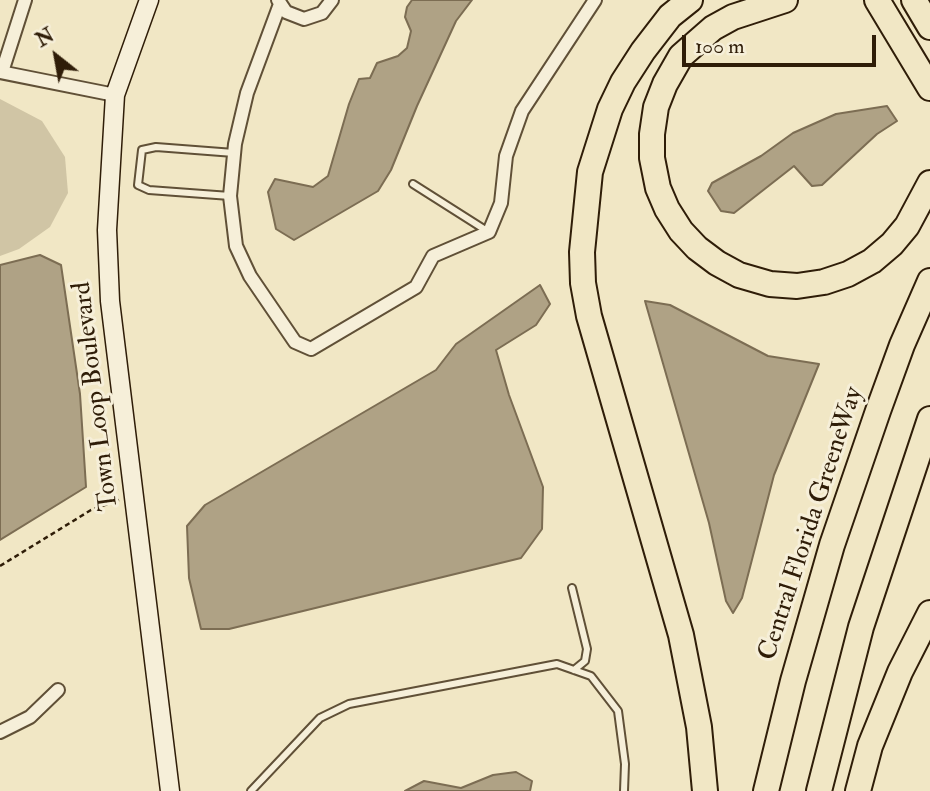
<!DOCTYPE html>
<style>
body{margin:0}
#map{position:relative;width:930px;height:791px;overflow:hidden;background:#f1e7c5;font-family:"IM FELL Double Pica",serif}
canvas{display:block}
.north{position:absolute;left:21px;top:21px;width:70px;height:70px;-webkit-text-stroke:5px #f6efd9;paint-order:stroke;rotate:329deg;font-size:19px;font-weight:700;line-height:28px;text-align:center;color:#2f1d08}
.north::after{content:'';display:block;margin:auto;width:24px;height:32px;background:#2f1d08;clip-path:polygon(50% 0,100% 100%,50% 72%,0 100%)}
.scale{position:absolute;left:682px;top:35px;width:194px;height:32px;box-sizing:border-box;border:4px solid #2f1d08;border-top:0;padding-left:9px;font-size:21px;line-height:24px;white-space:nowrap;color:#2f1d08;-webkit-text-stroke:5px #f6efd9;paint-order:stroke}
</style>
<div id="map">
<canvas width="930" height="791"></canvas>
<div class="north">N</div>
<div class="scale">100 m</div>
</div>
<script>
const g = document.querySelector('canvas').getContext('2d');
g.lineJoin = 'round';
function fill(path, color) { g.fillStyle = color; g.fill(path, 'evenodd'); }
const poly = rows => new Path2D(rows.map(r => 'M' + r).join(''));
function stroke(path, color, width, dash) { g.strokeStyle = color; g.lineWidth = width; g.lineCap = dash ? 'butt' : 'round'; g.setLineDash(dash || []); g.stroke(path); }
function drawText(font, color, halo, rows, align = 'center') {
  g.font = font + ' "IM FELL Double Pica",serif'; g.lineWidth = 6; g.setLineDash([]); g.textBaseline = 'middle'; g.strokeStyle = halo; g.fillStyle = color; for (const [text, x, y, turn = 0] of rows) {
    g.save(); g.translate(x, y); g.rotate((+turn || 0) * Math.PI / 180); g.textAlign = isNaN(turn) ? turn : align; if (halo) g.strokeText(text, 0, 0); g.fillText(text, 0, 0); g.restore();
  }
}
fill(poly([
 [0,99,42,121,65,157,68,193,50,227,19,249,0,256]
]), '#d0c5a5');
const water = poly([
 [412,0,472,0,456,21,417,106,391,170,378,191,294,240,276,229,268,192,275,179,313,187,328,176,349,104,359,79,370,78,377,63,398,56,407,48,411,31,405,17,407,7,412,0],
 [887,106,897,121,877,134,822,185,812,186,794,166,734,213,721,211,708,191,712,183,761,156,793,133,836,114,887,106],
 [40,255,61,265,80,394,86,487,0,540,0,265,40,255],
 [540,285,550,304,536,325,496,350,509,395,543,487,542,529,521,558,229,629,201,629,189,578,187,526,205,505,436,370,456,344,540,285],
 [645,301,670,305,768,356,819,364,774,475,742,598,733,613,726,601,709,523,645,301],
 [516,772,532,781,530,791,405,791,424,781,461,788,493,775,516,772]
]);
fill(water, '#afa285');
stroke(water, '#7c6d53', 2);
const lane = poly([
 [413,184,487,231],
 [230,196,149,190,138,185,142,150,156,147,234,153],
 [572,588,587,649,585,661,574,670],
 [251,791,320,718,349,704,557,664,591,676,618,711,625,764,624,791]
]);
const street = poly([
 [278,0,286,12,304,19,322,13,332,0],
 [280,4,247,93,235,144,230,196,236,246,250,276,295,342,311,349,416,287,433,256,489,232,501,203,506,156,522,111,595,0],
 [0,72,115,95],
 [2,72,25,0],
 [0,732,30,717,58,690]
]);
const secondary = poly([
 [149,0,115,95,107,230,110,301,170,791]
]);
const highway = poly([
 [690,0,670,16,643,51,623,82,610,109,590,172,582,252,583,283,589,316,681,635,699,727,705,791],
 [785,0,733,17,713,28,681,56,665,84,656,107,652,134,652,158,658,188,667,209,681,231,697,248,717,263,739,275,770,284,797,286,824,282,848,274,872,261,892,244,907,226,930,183],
 [877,0,930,88],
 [914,0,930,27],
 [766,791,793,681,832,545,878,411,902,345,930,281],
 [819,791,861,627,930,419],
 [858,791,870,746,900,672,930,613]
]);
stroke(lane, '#605037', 10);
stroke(street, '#605037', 16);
stroke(secondary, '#2f1d08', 21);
stroke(highway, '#2f1d08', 28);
stroke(poly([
 [0,566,91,510,119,500]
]), '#2f1d08', 2.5, [5, 3.5]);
stroke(lane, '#f6efd9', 6);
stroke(street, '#f6efd9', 12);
stroke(secondary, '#f6efd9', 18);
stroke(highway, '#f1e7c5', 24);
drawText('26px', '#2f1d08', '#f6efd9', [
 ["Town Loop Boulevard",97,396,-97],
 ["Central Florida GreeneWay",812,524,-72]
]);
</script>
